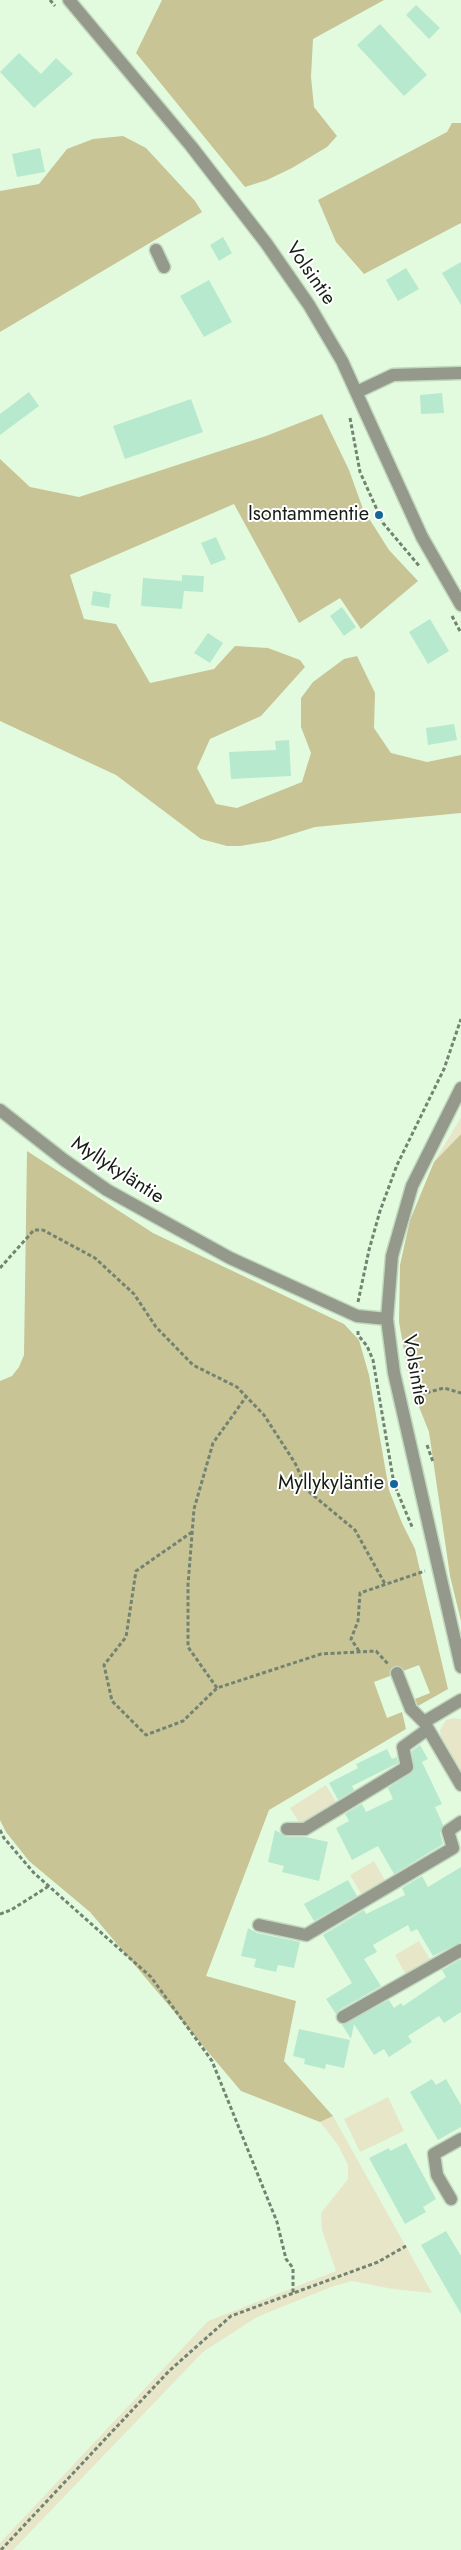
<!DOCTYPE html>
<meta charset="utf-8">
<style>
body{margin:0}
canvas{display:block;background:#e2fbdf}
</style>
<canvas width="461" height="2550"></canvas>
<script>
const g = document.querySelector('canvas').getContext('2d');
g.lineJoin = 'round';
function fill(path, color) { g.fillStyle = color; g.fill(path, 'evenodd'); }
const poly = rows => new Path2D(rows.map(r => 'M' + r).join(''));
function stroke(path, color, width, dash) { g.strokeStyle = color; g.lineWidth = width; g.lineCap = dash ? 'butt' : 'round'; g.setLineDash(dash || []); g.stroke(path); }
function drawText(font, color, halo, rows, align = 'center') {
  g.font = font + ' Jost,sans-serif'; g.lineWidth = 4; g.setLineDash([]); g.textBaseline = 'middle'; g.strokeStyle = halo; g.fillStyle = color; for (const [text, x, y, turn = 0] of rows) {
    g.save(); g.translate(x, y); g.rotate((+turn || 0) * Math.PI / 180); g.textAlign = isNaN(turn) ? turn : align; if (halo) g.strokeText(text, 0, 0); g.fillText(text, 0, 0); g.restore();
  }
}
fill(poly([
 [461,1117,461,1134,434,1162,451,1134],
 [453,1718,461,1719,461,1770,441,1737,440,1730,446,1720],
 [326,1785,336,1802,300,1824,290,1808],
 [374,1861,387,1884,363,1897,350,1875],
 [419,1941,432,1963,407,1977,395,1955],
 [388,2097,404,2131,360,2152,344,2119],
 [333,2116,432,2293,393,2289,352,2281,331,2287,257,2317,203,2352,13,2550,0,2550,0,2543,208,2321,336,2271,322,2230,321,2213,348,2179,348,2165,338,2145,320,2122]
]), '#e8e6c8');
fill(poly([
 [162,0,384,0,313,39,311,77,314,107,337,136,327,147,292,168,267,180,245,187,136,53],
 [452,123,461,123,461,223,364,274,336,242,318,200,447,132],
 [123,136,146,148,195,201,202,212,0,332,0,191,39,184,67,149,93,139],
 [322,414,349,470,363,509,389,550,418,581,361,629,340,598,299,623,234,504,70,575,84,619,116,624,150,683,214,669,235,646,268,648,300,660,305,667,261,716,210,739,197,768,216,804,237,808,302,782,311,753,301,727,301,698,313,682,344,659,357,656,375,693,374,728,391,753,427,762,461,755,461,813,315,827,270,841,240,846,227,846,201,839,116,775,0,721,0,459,30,487,79,497,266,436],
 [461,1134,461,1621,450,1576,429,1432,410,1384,399,1322,400,1265,410,1220,434,1162],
 [27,1151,153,1233,344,1324,359,1340,369,1375,389,1490,402,1523,415,1549,448,1689,418,1706,415,1699,430,1693,419,1665,374,1682,387,1718,402,1712,406,1729,269,1810,206,1976,296,2001,284,2061,333,2116,320,2122,241,2091,90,1912,29,1861,6,1832,0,1820,0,1381,12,1376,19,1367,24,1355]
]), '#c8c495');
fill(poly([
 [416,5,440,28,429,39,406,15],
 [380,24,427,75,404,96,357,45],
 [19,53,41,74,56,58,73,74,34,108,0,72],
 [40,148,45,172,17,177,12,154],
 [223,237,232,253,219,261,210,245],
 [461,262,461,305,442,273],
 [406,268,419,289,398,301,386,280],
 [209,280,232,322,204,337,180,296],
 [29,392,39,406,0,435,0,414],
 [442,393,444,413,421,414,420,395],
 [191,399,203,432,125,459,113,426],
 [216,537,226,559,211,565,201,543],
 [182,575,204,576,203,592,184,591,182,609,141,606,143,578,182,581],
 [93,591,111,594,109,608,91,605],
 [342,607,356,627,344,636,330,616],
 [430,619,449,651,428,664,409,632],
 [208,633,223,643,210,663,194,653],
 [454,724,457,740,428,745,426,728],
 [289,740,291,776,231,779,229,752,276,750,275,741],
 [420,1745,428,1759,422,1762,442,1804,435,1807,443,1825,440,1833,443,1844,394,1874,378,1846,352,1860,336,1828,349,1821,345,1814,362,1804,366,1812,393,1799,388,1788,414,1771,412,1751],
 [387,1749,392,1759,397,1757,398,1763,352,1786,354,1790,338,1800,329,1783,358,1768,356,1764],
 [275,1830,287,1837,306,1837,328,1842,319,1881,282,1872,284,1866,268,1862],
 [461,1867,461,1942,433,1956,417,1929,411,1932,408,1925,373,1945,377,1952,364,1959,381,1986,339,2010,336,2014,326,1999,352,1983,323,1935,364,1910,366,1914,405,1895,402,1888,422,1876,428,1887],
 [348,1880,357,1896,314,1921,304,1904],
 [248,1928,257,1933,300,1942,294,1968,278,1965,276,1972,254,1967,256,1959,241,1956],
 [461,1959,461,2012,444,2023,439,2016,408,2036,412,2042,389,2057,384,2049,374,2055,354,2024,351,2039,342,2025,389,2000,394,2008,401,2003,403,2006,446,1977,442,1970],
 [299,2029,350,2040,344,2068,326,2064,325,2069,304,2064,305,2059,293,2056],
 [432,2079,436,2085,446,2079,461,2105,461,2127,438,2140,410,2092],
 [406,2143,436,2199,423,2207,426,2212,405,2224,369,2158,389,2148,390,2151],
 [446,2231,461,2256,461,2314,421,2245]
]), '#b7e9cf');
const minor = poly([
 [69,0,191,146,266,243,309,305,342,361,422,537,461,605],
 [156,250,164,267],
 [357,392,393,375,461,373],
 [461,1088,412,1186,392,1256,387,1319,394,1373,461,1667],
 [0,1110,64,1160,107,1190,230,1258,357,1316,387,1319],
 [397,1673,411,1709,424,1722],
 [461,1700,424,1722,461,1785],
 [287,1829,305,1829,407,1767,403,1747,428,1729],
 [259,1925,306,1935,453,1848,448,1831,461,1822],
 [343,2017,461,1950],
 [451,2199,437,2175,434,2154,461,2139]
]);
stroke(minor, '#c1d8bf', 15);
stroke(poly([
 [50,0,55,6],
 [350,418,360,472,383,523,420,567],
 [452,616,461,633],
 [0,1268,34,1230,43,1230,95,1258,134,1294,156,1327,193,1365,237,1387,264,1415,295,1463,308,1491,355,1530,385,1584],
 [358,1302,369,1250,380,1211,397,1165,444,1069,461,1019],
 [358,1331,358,1335,367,1346,373,1360,394,1484,413,1529],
 [414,1396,444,1388,461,1393],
 [427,1445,433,1462],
 [192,1532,136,1571,126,1637,104,1665,112,1701,146,1735,183,1721,217,1688,321,1654,376,1651,388,1664],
 [359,1651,351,1639,358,1621,360,1593,425,1571],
 [217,1688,188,1647,188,1585,194,1509,213,1443,246,1397],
 [0,1830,4,1838,34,1873,151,1977,212,2061,277,2222,286,2259,293,2268,293,2293],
 [0,1914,11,1910,49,1886],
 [1,2550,169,2371,231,2316,378,2262,406,2246]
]), '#738371', 3, [4, 2.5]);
stroke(minor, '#94998b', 12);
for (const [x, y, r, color] of [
 [379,515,5,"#136898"],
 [394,1484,5,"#136898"]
]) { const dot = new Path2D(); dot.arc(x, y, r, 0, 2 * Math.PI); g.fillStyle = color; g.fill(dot); stroke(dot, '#fff', 2); }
drawText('20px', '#151e14', '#fff', [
 ["Volsintie",310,274,55],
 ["Myllykyläntie",117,1171,33],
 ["Volsintie",414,1370,80]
]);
drawText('20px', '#151e14', '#fff', [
 ["Isontammentie",369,515],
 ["Myllykyläntie",384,1484]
], 'right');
</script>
